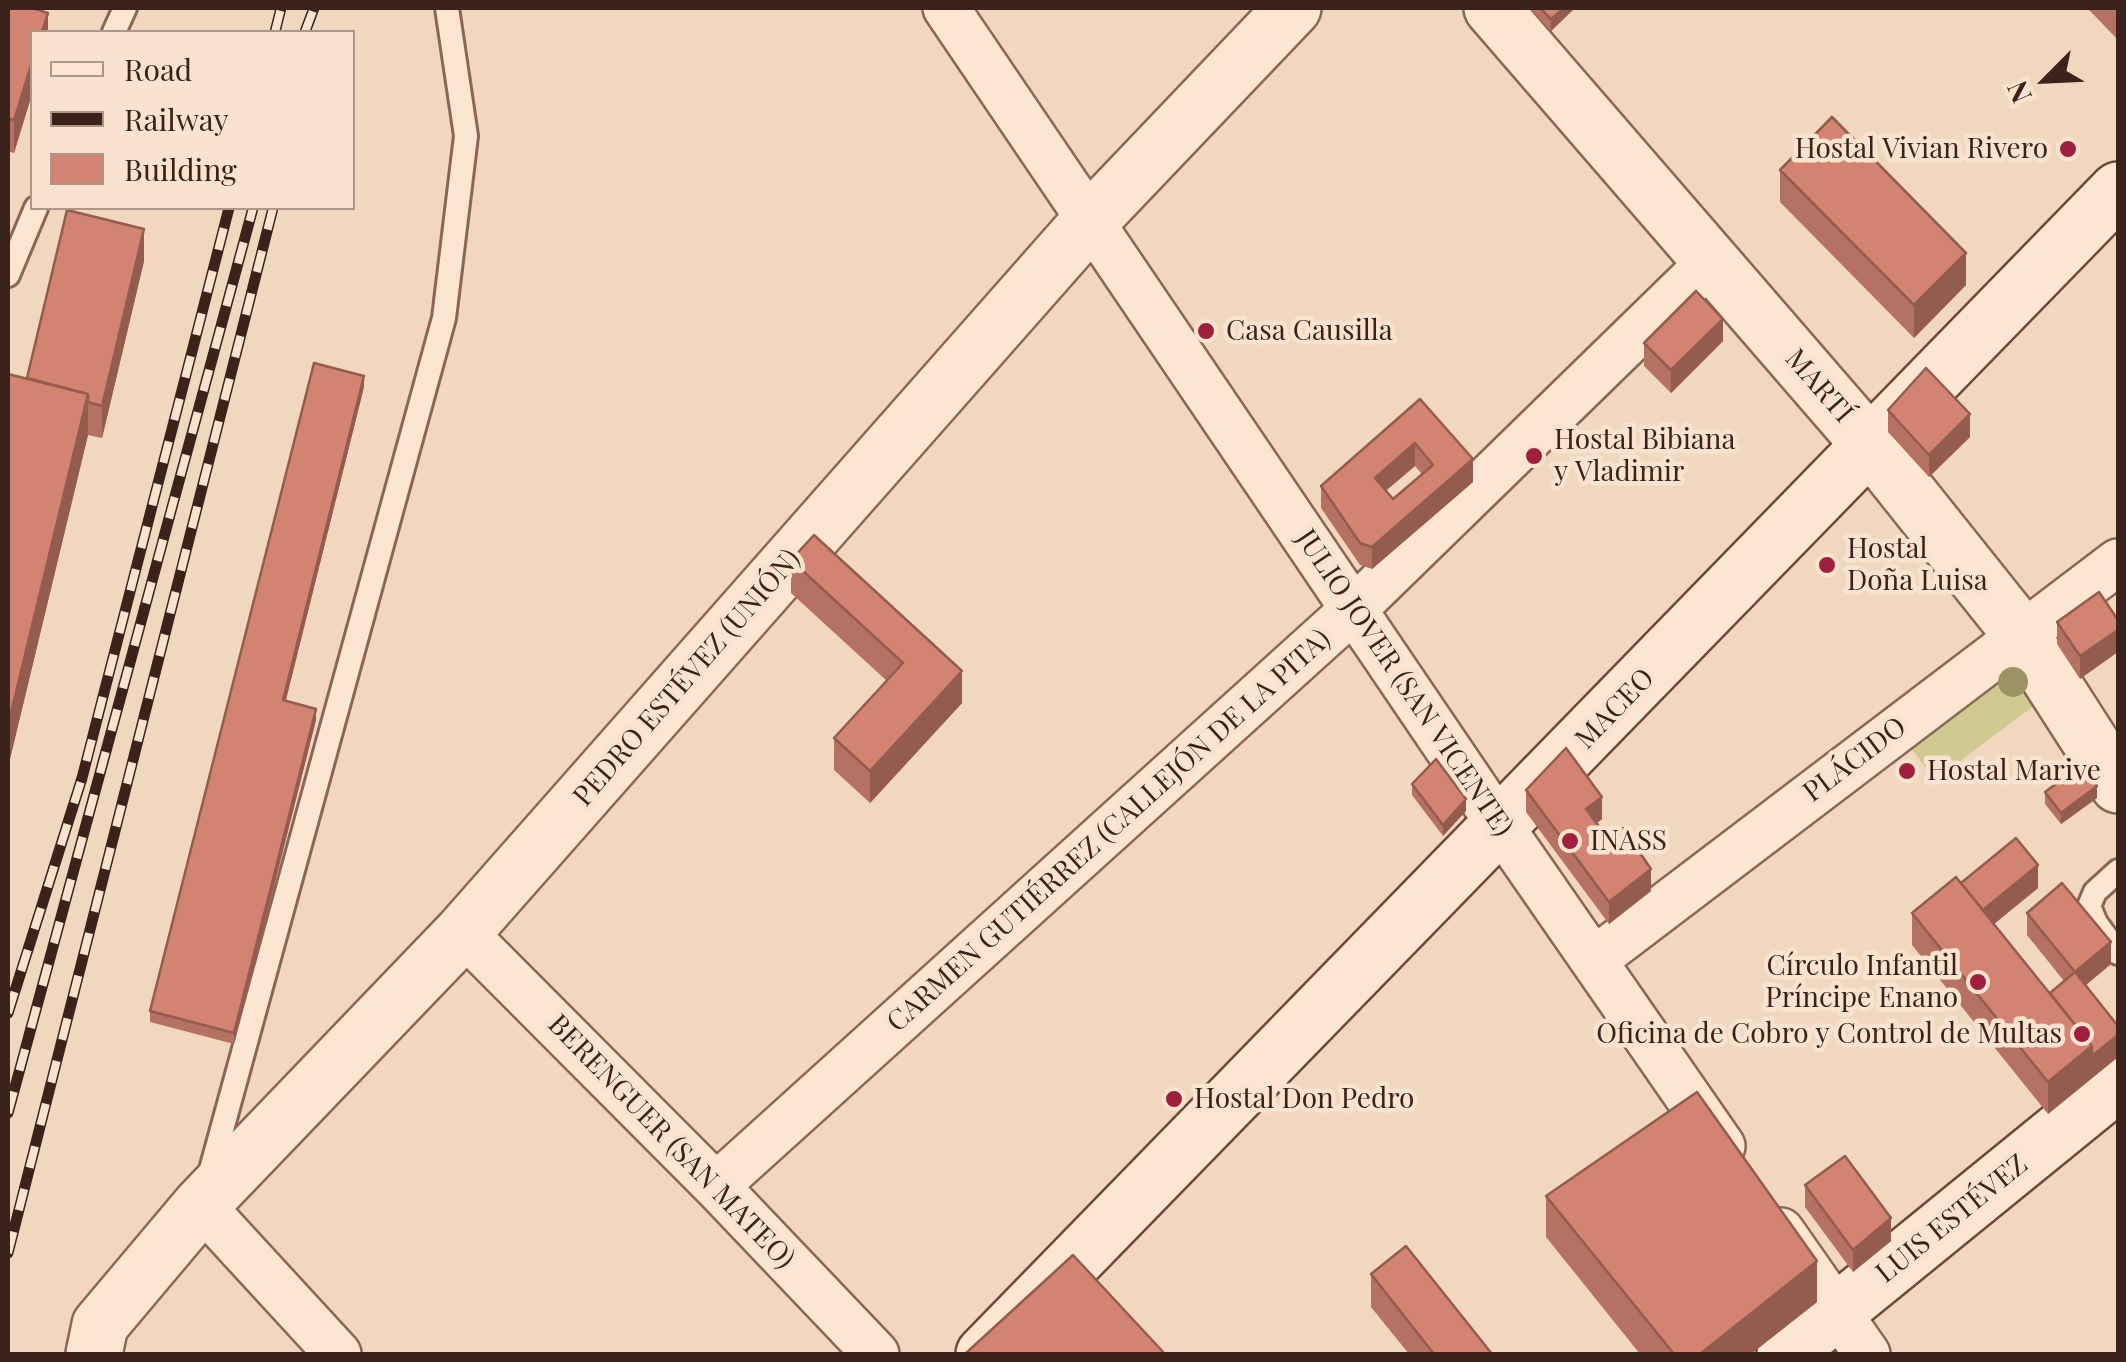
<!DOCTYPE html>
<meta charset="utf-8">
<style>
body{margin:0}
#map{position:relative;width:2126px;height:1362px;overflow:hidden;background:#f1d7be;font-family:"Playfair Display",serif}
canvas{display:block}
.frame{position:absolute;inset:0;border:10px solid #39231b;pointer-events:none}
.legend{position:absolute;left:30px;top:30px;width:325px;height:180px;box-sizing:border-box;background:#f8e3cf;border:2px solid #ac9687;margin:0;padding:12px 18px;list-style:none;font-size:30px;color:#39231b}
.legend li{display:flex;align-items:center;gap:20px;height:50px}
.legend b{width:50px;border:2px solid #ac9687}
.north{position:absolute;left:1996px;top:30px;width:100px;height:100px;-webkit-text-stroke:8px #f8e3cf;paint-order:stroke;rotate:246deg;font-size:28px;font-weight:700;line-height:40px;text-align:center;color:#39231b}
.north::after{content:'';display:block;margin:auto;width:35px;height:45px;background:#39231b;clip-path:polygon(50% 0,100% 100%,50% 72%,0 100%)}
</style>
<div id="map">
<canvas width="2126" height="1362"></canvas>
<div class="frame"></div>
<ul class="legend">
<li><b style="height:12px;background:#fce6d2"></b>Road</li>
<li><b style="height:12px;background:#39231b"></b>Railway</li>
<li><b style="height:28px;background:#d38371"></b>Building</li>
</ul>
<div class="north">N</div>
</div>
<script>
const g = document.querySelector('canvas').getContext('2d');
g.lineJoin = 'round';
function fill(path, color) { g.fillStyle = color; g.fill(path, 'evenodd'); }
const poly = rows => new Path2D(rows.map(r => 'M' + r).join(''));
function stroke(path, color, width, dash) { g.strokeStyle = color; g.lineWidth = width; g.lineCap = dash ? 'butt' : 'round'; g.setLineDash(dash || []); g.stroke(path); }
function drawText(font, color, halo, rows, align = 'center') {
  g.font = font + ' "Playfair Display",serif'; g.lineWidth = 9; g.setLineDash([]); g.textBaseline = 'middle'; g.strokeStyle = halo; g.fillStyle = color; for (const [text, x, y, turn = 0] of rows) {
    g.save(); g.translate(x, y); g.rotate((+turn || 0) * Math.PI / 180); g.textAlign = isNaN(turn) ? turn : align; if (halo) g.strokeText(text, 0, 0); g.fillText(text, 0, 0); g.restore();
  }
}
fill(poly([
 [2013,657,2044,698,1935,780,1904,739]
]), '#d0c992');
const service = poly([
 [114,32,125,8],
 [8,275,36,208],
 [2118,871,2095,892,2089,906,2096,923,2118,953],
 [209,1177,444,318,466,136,447,8]
]);
const minor = poly([
 [946,8,1501,827,1722,1146],
 [463,932,716,1186,876,1354],
 [1594,960,2118,562],
 [716,1186,1355,608,1712,260],
 [201,1205,338,1354],
 [1781,1231,1867,1354]
]);
const tertiary = poly([
 [1492,8,1870,445,2021,634,2118,785],
 [94,1354,100,1325,201,1205,463,932,1089,222,1293,8]
]);
const secondary = poly([
 [984,1354,2118,190],
 [1785,1354,2118,1083]
]);
stroke(service, '#8b6655', 28);
stroke(minor, '#8b6655', 50);
stroke(tertiary, '#8b6655', 60);
stroke(secondary, '#6d4739', 60);
stroke(service, '#fce6d2', 22);
stroke(minor, '#fce6d2', 45);
stroke(tertiary, '#fce6d2', 55);
stroke(secondary, '#fce6d2', 55);
const rail = poly([
 [275,32,281,8],
 [305,32,314,8],
 [8,1013,82,778,229,208],
 [8,1113,253,208],
 [8,1253,273,208]
]);
stroke(rail, '#39231b', 11);
stroke(rail, '#f8e3cf', 8, [22]);
g.fillStyle = '#9c9167';
for (const [x, y] of [
 [2013,682]
]) { g.beginPath(); g.arc(x, y, 15, 0, 2 * Math.PI); g.fill(); }
fill(poly([
 [8,8,48,32,32,32,32,94,14,153,8,151],
 [1529,8,1575,8,1551,31],
 [2087,8,2118,8,2118,40,2094,15],
 [1780,170,1966,285,1914,338,1780,202],
 [144,261,102,438,88,435,9,763,8,762,8,374,27,378],
 [1723,341,1671,393,1644,366,1644,343],
 [364,387,286,700,316,720,234,1044,150,1022,150,1011],
 [1420,399,1473,482,1372,569,1360,565,1321,508,1321,486],
 [1415,466,1422,474,1393,499,1386,490],
 [1888,410,1970,437,1929,477,1888,432],
 [791,560,962,703,870,803,834,770,834,738,887,681,791,593],
 [2099,592,2080,679,2057,644,2057,622],
 [1412,784,1466,811,1443,836,1412,795],
 [1526,790,1602,819,1597,823,1651,891,1609,924,1526,812],
 [2045,792,2097,798,2061,824,2045,804],
 [2038,888,1994,924,2050,993,2064,981,2027,935,2027,913,2111,964,2086,985,2118,1026,2118,1057,2048,1114,1912,945,1912,913],
 [1805,1185,1891,1241,1853,1272,1805,1207],
 [1546,1196,1817,1302,1751,1354,1640,1354,1546,1237],
 [1371,1274,1492,1354,1409,1354,1371,1307]
]), '#b57161');
fill(poly([
 [1564,8,1575,8,1551,31,1551,19],
 [48,13,48,32,42,32],
 [32,62,32,94,14,153,14,120],
 [144,229,144,261,102,438,102,406],
 [1966,253,1966,285,1914,338,1914,305],
 [1723,319,1723,341,1671,393,1671,370],
 [364,376,364,387,283,711,283,700],
 [88,394,88,435,9,763,9,721],
 [1970,414,1970,437,1929,477,1929,455],
 [1415,443,1415,466,1375,500,1375,478],
 [1473,459,1473,482,1372,569,1372,547],
 [2118,630,2118,652,2080,679,2080,656],
 [962,671,962,703,870,803,870,771],
 [316,709,316,720,234,1044,234,1033],
 [2097,786,2097,798,2061,824,2061,813],
 [1602,797,1602,819,1586,831,1586,809],
 [1466,799,1466,811,1443,836,1443,825],
 [2038,865,2038,888,1978,937,1978,914],
 [1651,869,1651,891,1609,924,1609,902],
 [2111,942,2111,964,2075,994,2075,972],
 [2118,1035,2118,1057,2048,1114,2048,1082,2092,1046],
 [1891,1218,1891,1241,1853,1272,1853,1250],
 [1817,1261,1817,1302,1751,1354,1700,1354]
]), '#945c4f');
const building = poly([
 [8,8,32,8,48,13,42,32,32,32,32,62,14,120,8,118,8,8],
 [1540,8,1564,8,1551,19,1540,8],
 [1832,117,1966,253,1914,305,1780,170,1832,117],
 [67,210,144,229,102,406,88,402,88,394,27,378,67,210],
 [1696,291,1723,319,1671,370,1644,343,1696,291],
 [314,363,364,376,283,700,316,709,234,1033,150,1011,314,363],
 [1926,368,1970,414,1929,455,1888,410,1926,368],
 [8,374,88,394,9,721,8,721,8,374],
 [1420,399,1473,459,1372,547,1360,543,1321,486,1420,399],
 [1415,443,1433,465,1393,499,1375,478,1415,443],
 [814,535,962,671,870,771,834,738,903,663,791,560,814,535],
 [2099,592,2118,620,2118,630,2080,656,2057,622,2099,592],
 [1566,748,1602,797,1586,809,1609,840,1623,828,1651,869,1609,902,1526,790,1566,748],
 [1436,759,1466,799,1443,825,1412,784,1436,759],
 [2081,765,2097,786,2061,813,2045,792,2081,765],
 [2016,838,2038,865,1983,910,1961,883,2016,838],
 [1956,877,2092,1046,2048,1082,1912,913,1956,877],
 [2062,883,2111,942,2075,972,2027,913,2062,883],
 [2075,972,2118,1026,2118,1035,2092,1056,2092,1046,2050,993,2075,972],
 [1697,1092,1817,1261,1700,1354,1674,1354,1546,1196,1697,1092],
 [1845,1156,1891,1218,1853,1250,1805,1185,1845,1156],
 [1406,1246,1492,1354,1434,1354,1371,1274,1406,1246],
 [1073,1255,1165,1354,965,1354,1073,1255]
]);
fill(building, '#d38371');
stroke(building, '#945c4f', 2.5);
for (const [x, y, r, color] of [
 [2068,149,10,"#9f203e"],
 [1206,331,10,"#9f203e"],
 [1534,456,10,"#9f203e"],
 [1827,565,10,"#9f203e"],
 [1907,771,10,"#9f203e"],
 [1570,841,10,"#9f203e"],
 [1978,982,10,"#9f203e"],
 [2082,1034,10,"#9f203e"],
 [1174,1099,10,"#9f203e"]
]) { const dot = new Path2D(); dot.arc(x, y, r, 0, 2 * Math.PI); g.fillStyle = color; g.fill(dot); stroke(dot, '#f8e3cf', 4); }
drawText('28px', '#39231b', '#f8e3cf', [
 ["Hostal Vivian Rivero",2048,149,"right"],
 ["Casa Causilla",1226,331],
 ["Hostal Bibiana",1554,440],
 ["y Vladimir",1554,472],
 ["Hostal",1847,549],
 ["Doña Luisa",1847,581],
 ["Hostal Marive",1927,771],
 ["INASS",1590,841],
 ["Círculo Infantil",1958,966,"right"],
 ["Príncipe Enano",1958,998,"right"],
 ["Oficina de Cobro y Control de Multas",2062,1034,"right"],
 ["Hostal Don Pedro",1194,1099]
], 'left');
drawText('28px', '#39231b', '#f8e3cf', [
 ["MARTÍ",1819,386,49],
 ["PEDRO ESTÉVEZ (UNIÓN)",687,678,-49],
 ["JULIO JOVER (SAN VICENTE)",1404,683,56],
 ["MACEO",1615,709,-46],
 ["PLÁCIDO",1855,760,-37],
 ["CARMEN GUTIÉRREZ (CALLEJÓN DE LA PITA)",1109,831,-42],
 ["BERENGUER (SAN MATEO)",671,1142,46],
 ["LUIS ESTÉVEZ",1952,1219,-39]
]);
</script>
